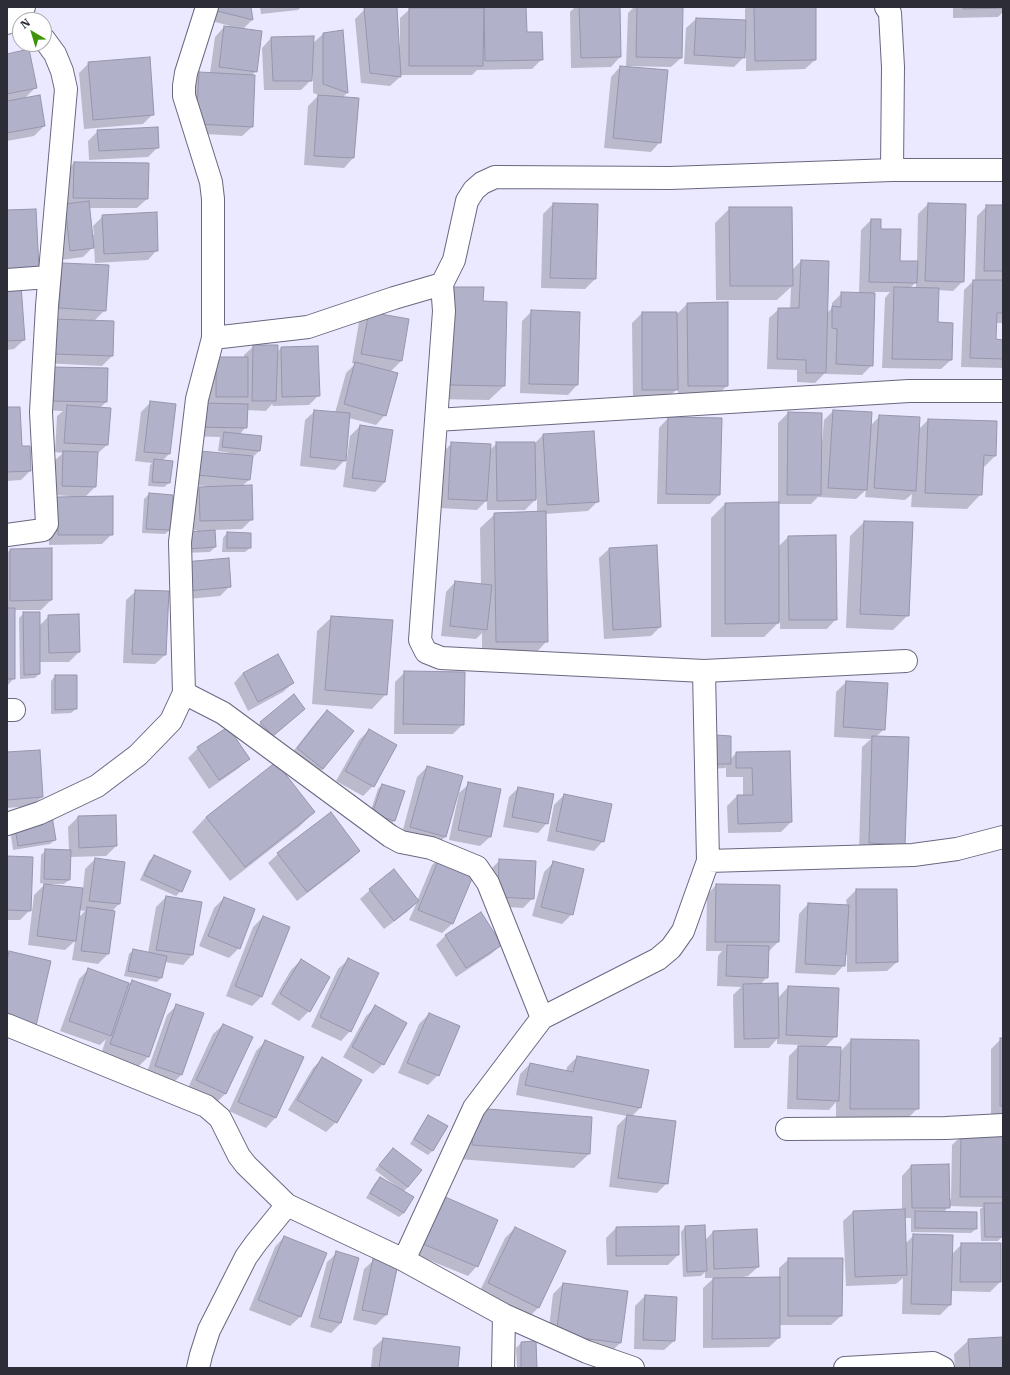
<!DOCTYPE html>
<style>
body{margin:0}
#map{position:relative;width:1010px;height:1375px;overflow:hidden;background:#eae9ff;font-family:"IBM Plex Serif",serif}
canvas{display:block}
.frame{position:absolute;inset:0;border:8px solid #2d2d37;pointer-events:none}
.north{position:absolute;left:12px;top:12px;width:40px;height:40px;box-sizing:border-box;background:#fff;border:1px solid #ababaf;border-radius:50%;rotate:322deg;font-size:11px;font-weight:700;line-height:16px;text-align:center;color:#2d2d37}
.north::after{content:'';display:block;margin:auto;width:14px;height:18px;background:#3d9408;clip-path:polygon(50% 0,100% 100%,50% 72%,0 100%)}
</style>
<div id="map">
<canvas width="1010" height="1375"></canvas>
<div class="frame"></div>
<div class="north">N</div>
</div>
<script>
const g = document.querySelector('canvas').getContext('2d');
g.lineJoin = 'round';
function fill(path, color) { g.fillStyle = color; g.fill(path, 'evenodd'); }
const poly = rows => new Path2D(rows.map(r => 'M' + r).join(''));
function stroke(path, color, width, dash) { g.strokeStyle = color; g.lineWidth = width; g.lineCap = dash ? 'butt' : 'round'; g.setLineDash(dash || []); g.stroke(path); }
fill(poly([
 [211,7,250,7,252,20,243,29,256,71,252,75,252,127,242,136,186,133,189,83,199,73,210,73,215,37,224,27,230,28,230,26,208,20],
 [260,7,301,7,298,10,261,14],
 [379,7,396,7,398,47,400,47,400,18,410,9,525,7,526,33,542,59,532,69,477,70,472,75,399,75,400,77,390,86,361,83,355,19,365,9],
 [575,7,619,7,620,57,611,67,571,68,570,12],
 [634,7,682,7,681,58,671,67,626,66,628,13],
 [747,7,815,7,815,60,805,69,746,71,746,51,744,51,744,57,734,67,684,64,686,28,696,19,745,21,745,9],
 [953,7,1003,7,1003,12,998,17,953,18],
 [342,32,347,93,342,98,353,158,344,168,304,165,308,106,319,95,313,93,313,66,312,66,311,80,301,90,264,90,262,48,271,38,312,44,323,34],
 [7,55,36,87,25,98,44,126,34,136,7,141],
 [89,63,153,114,143,124,84,129,79,73],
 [620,67,660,142,651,152,604,148,611,77],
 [98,131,158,147,148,157,89,160,88,141],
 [74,163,147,199,137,208,89,208,92,235,94,235,93,226,103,216,157,250,148,260,95,263,94,246,83,257,61,260,64,172],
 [553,204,595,279,585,289,541,288,543,214],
 [928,204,963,281,953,291,937,290,937,323,951,360,941,369,882,368,885,298,890,292,874,292,872,365,862,375,826,374,827,371,815,383,797,382,797,370,767,369,769,318,779,309,790,309,791,287,777,300,716,300,715,223,730,208,792,270,801,261,828,262,827,313,832,308,832,303,842,293,859,293,861,230,871,220,880,230,899,262,917,262,918,214],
 [916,282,916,288,910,288],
 [987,206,1003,206,1003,323,995,323,995,340,1003,341,1003,368,961,367,964,290,973,281,975,281,977,216],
 [62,264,105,310,94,321,113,322,112,356,102,366,43,363,52,274],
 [7,288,24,340,14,349,7,350],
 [482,302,504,386,489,400,434,399],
 [687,304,727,386,717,395,678,396,678,388,667,399,633,400,632,323,642,313,676,315],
 [532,311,577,385,568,395,520,393,522,321],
 [369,313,401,361,390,372,385,415,376,425,349,418,345,460,335,470,300,466,305,420,315,411,335,413,346,373,355,364,352,363,359,322],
 [254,346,277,352,281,348,319,395,309,405,273,406,272,404,266,411,246,410,246,427,239,435,261,437,259,451,254,456,252,455,249,480,242,486,252,519,242,529,214,530,215,547,210,552,183,553,197,532,197,530,191,531,189,498,199,488,206,488,206,486,188,485,190,462,230,455,230,453,218,451,220,437,189,436,207,368,244,358,244,355],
 [40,377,106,402,100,408,107,445,97,454,95,487,85,497,112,534,102,544,49,545,48,507,58,498,69,497,69,496,53,495,54,461,63,453,55,452,57,416,63,411,39,410],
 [151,402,175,405,169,454,162,461,169,483,164,487,148,486,150,465,152,463,135,461,141,412],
 [7,408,30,471,21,480,7,481],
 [833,411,870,426,880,416,919,429,928,420,995,456,983,468,981,494,967,509,911,507,912,494,905,500,865,497,866,490,856,499,818,497,811,504,778,504,778,547,788,537,836,619,827,629,780,629,780,621,764,637,711,637,711,518,725,504,778,503,778,423,788,413,821,414,821,443,822,443,824,420],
 [668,418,719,495,710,504,657,504,659,428],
 [360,426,392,431,385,482,375,492,343,487,350,436],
 [543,435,598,501,588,511,545,514,547,641,533,656,482,656,482,633,476,639,441,636,446,592,455,582,481,585,480,528,495,514,537,513,537,498,525,510,487,510,487,500,477,510,439,508,442,453,452,443,489,451,497,443,535,443],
 [149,494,170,530,165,534,142,533,144,499],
 [864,522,908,615,893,630,846,628,850,536],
 [227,533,250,548,245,552,222,552,223,538],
 [609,549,660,627,651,636,604,639,599,558],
 [10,550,51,600,41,610,14,610,14,678,7,686,7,553],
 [175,572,230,586,220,596,177,600],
 [136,591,165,655,155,664,123,663,126,600],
 [24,613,39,626,49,616,79,652,69,662,39,662,39,674,35,678,20,679,19,618],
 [332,617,386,694,372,709,312,704,317,631],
 [405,672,463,724,453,734,394,734,395,682],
 [243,673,293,683,283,692,248,711,234,683],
 [55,676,76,709,71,713,51,714,51,681],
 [846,682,887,684,884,729,876,737,904,844,859,853,862,747,871,739,834,737,836,692],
 [327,711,352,731,323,769,313,778,288,758,317,721],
 [300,713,268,740,257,727,261,722],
 [228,728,248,759,239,768,209,789,188,758,198,748],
 [369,730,396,746,373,786,363,796,336,781,359,740],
 [716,736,730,760,736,753,789,752,791,822,781,832,728,833,727,806,737,796,743,796,743,777,726,777,726,767,725,768,712,769],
 [7,753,42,797,32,806,7,808],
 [427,767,445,837,436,846,401,837,417,777],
 [469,784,490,837,480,846,449,840,459,793],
 [382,785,394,821,390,825,368,819,378,789],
 [518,788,547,823,538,833,503,827,509,797],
 [564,795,603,841,594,851,547,841,554,805],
 [314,812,299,827,230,881,192,832,206,817],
 [78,817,116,846,106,856,70,857,69,880,64,884,48,884,48,885,83,889,85,869,95,859,119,904,111,912,114,912,108,954,98,964,72,960,75,941,65,950,28,945,34,895,45,884,40,883,41,855,46,850,69,851,68,827],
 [79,910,85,911,78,918],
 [10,828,55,840,50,844,13,850],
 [359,851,349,861,297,901,268,863,278,854],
 [154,856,181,891,176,896,140,880,149,861],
 [442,856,452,924,442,933,409,920,417,902,408,911,384,929,360,899,370,890,417,901,432,865],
 [7,857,30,910,20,920,7,920],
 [500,860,533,898,523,908,488,906,490,870],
 [553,863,572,914,562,924,532,916,544,872],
 [716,885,778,942,768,952,767,977,760,985,778,998,788,987,836,1036,825,1047,840,1052,851,1040,918,1108,903,1123,836,1122,836,1102,829,1110,787,1109,789,1056,800,1045,777,1044,777,1039,769,1048,734,1048,733,995,741,987,717,986,718,956,722,951,706,951,707,895],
 [856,890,897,962,887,971,847,972,847,955,845,955,844,965,835,975,795,973,799,914,808,904,847,906,846,900],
 [166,897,201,903,192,955,183,965,165,962,161,978,157,982,124,976,129,954,134,950,148,953,156,907],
 [224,898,239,948,229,958,199,946,214,908],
 [263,917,261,997,252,1006,226,996,253,927],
 [446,935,501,945,491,954,456,977,436,945],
 [301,960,309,1011,299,1021,271,1004,291,970],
 [348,960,350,1031,341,1041,311,1027,338,969],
 [89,969,126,987,132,981,170,994,148,1057,138,1067,101,1054,106,1039,100,1045,60,1031,79,979],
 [177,1005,181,1075,172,1084,146,1075,167,1015],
 [376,1007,383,1064,373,1074,343,1057,366,1016],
 [429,1014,458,1027,438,1075,428,1085,398,1073,419,1024],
 [223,1025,226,1093,216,1103,187,1090,213,1034],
 [1001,1039,1003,1039,1003,1115,991,1115,991,1049],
 [266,1041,302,1057,275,1118,266,1128,229,1111,256,1051],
 [577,1057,640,1108,632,1116,667,1183,657,1193,609,1187,617,1126,627,1116,516,1095,520,1074,530,1064,566,1072,567,1067],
 [323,1058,360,1080,336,1122,326,1132,288,1110,313,1068],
 [429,1116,433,1150,428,1155,410,1144,424,1121],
 [591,1118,589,1154,574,1168,458,1159,462,1123],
 [962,1135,1003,1136,1003,1201,1000,1204,1003,1236,998,1241,981,1241,980,1209,983,1207,949,1206,944,1212,976,1229,971,1233,911,1232,911,1218,904,1218,905,1244,914,1235,952,1254,962,1244,1000,1282,990,1292,951,1291,950,1305,940,1315,902,1314,903,1278,896,1284,846,1286,843,1221,853,1212,902,1210,902,1176,911,1166,949,1199,951,1199,952,1145],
 [388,1154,408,1187,403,1192,404,1213,399,1217,366,1198,375,1183,380,1178,396,1188,397,1187,375,1170],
 [433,1207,477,1266,468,1276,414,1254],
 [685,1227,705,1240,713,1232,756,1230,758,1267,748,1276,743,1277,743,1278,779,1278,779,1268,789,1259,841,1316,831,1325,779,1325,779,1338,769,1347,703,1348,703,1288,714,1278,705,1278,705,1272,701,1276,683,1277,681,1232],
 [515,1228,539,1307,529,1317,479,1293,505,1238],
 [616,1228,678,1255,668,1265,607,1265,606,1238],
 [284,1237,300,1317,290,1326,249,1310,275,1247],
 [337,1253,341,1323,331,1333,310,1327,327,1262],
 [374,1260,397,1265,386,1315,376,1325,353,1320,364,1269],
 [563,1284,621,1342,611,1352,547,1345,553,1294],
 [645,1296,674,1341,664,1350,634,1349,635,1306],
 [1003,1338,1003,1368,955,1368,954,1354,969,1340],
 [383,1339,457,1368,371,1368,373,1348],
 [521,1343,536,1368,517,1368,516,1348]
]), '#0003');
const building = poly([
 [218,7,251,7,253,20,217,11,218,7],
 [372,7,397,7,401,77,370,73,364,8,372,7],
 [484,7,526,7,527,32,542,32,543,60,485,61,484,7],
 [579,7,620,7,621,57,581,58,579,7],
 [637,7,683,7,682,58,636,57,637,7],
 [754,7,816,7,816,60,755,61,754,7],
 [963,7,1003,7,1003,8,963,9,963,7],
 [409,8,484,8,483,66,409,66,409,8],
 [696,18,746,20,745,58,694,55,696,18],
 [224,26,262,31,257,72,219,67,224,26],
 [343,30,348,93,323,84,323,33,343,30],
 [314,36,312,81,273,81,271,37,314,36],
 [29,49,37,88,7,94,7,54,29,49],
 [150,57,154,115,93,120,88,62,150,57],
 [620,66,668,70,661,143,613,138,620,66],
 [199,72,255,75,253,127,196,124,199,72],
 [40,95,45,126,7,133,7,101,40,95],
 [318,95,359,98,354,158,314,156,318,95],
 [158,127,159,148,99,151,97,130,158,127],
 [74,162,149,163,148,199,73,198,74,162],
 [89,201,94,248,70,251,65,204,89,201],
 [553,203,598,204,596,279,550,278,553,203],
 [928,203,966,204,964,282,925,281,928,203],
 [986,205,1003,205,1003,271,984,271,986,205],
 [729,207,792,207,793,286,730,286,729,207],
 [36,209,39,269,7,270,7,210,36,209],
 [157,212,158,251,104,254,102,215,157,212],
 [871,219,881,219,881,229,901,229,900,261,918,261,917,283,869,282,871,219],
 [801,260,829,261,826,373,806,373,806,360,777,359,778,308,799,308,801,260],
 [62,263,109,265,106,311,59,308,62,263],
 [973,280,1003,280,1003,313,997,313,996,339,1003,340,1003,359,970,358,973,280],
 [21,285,25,340,7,341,7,287,21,285],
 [451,287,484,287,483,301,507,302,505,386,448,385,451,287],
 [894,287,939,288,938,322,953,323,952,360,892,359,894,287],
 [841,292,875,293,873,366,836,364,837,329,832,328,832,306,841,307,841,292],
 [728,302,728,386,688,386,687,303,728,302],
 [531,310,580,312,578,385,529,384,531,310],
 [369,312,409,319,402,361,361,354,369,312],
 [642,312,677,312,678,390,642,390,642,312],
 [54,319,114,321,113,356,52,354,54,319],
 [253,345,278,345,276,401,252,401,253,345],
 [318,346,320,396,282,397,281,347,318,346],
 [216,357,248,357,248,397,216,397,216,357],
 [355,362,398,373,386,416,344,404,355,362],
 [50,367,108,368,107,402,48,401,50,367],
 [150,401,176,404,170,454,144,452,150,401],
 [199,403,248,404,247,428,198,427,199,403],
 [67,405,111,408,108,445,64,443,67,405],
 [7,407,20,407,22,446,30,446,31,471,7,472,7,407],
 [314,410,350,413,346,461,310,457,314,410],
 [833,410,872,412,867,490,828,488,833,410],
 [788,412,822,413,821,495,787,495,788,412],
 [879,415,920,417,916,491,874,488,879,415],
 [668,417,722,418,720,495,666,494,668,417],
 [928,419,997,421,996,456,984,455,982,495,925,493,928,419],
 [360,425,393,430,385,482,352,478,360,425],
 [594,431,599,502,547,505,543,434,594,431],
 [224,432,262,436,260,451,222,447,224,432],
 [451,442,491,444,487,501,448,499,451,442],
 [496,442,535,442,536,500,497,501,496,442],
 [63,451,98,452,96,487,62,486,63,451],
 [200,451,253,456,250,480,197,475,200,451],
 [154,459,173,461,170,483,152,482,154,459],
 [252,485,253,520,200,521,199,487,252,485],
 [149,493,173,495,171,530,146,529,149,493],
 [113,496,113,535,58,535,57,497,113,496],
 [779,502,779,623,725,624,725,503,779,502],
 [546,511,548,642,496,642,494,513,546,511],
 [864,521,913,522,909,616,860,614,864,521],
 [215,530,216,547,187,549,187,532,215,530],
 [227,532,251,533,251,548,227,548,227,532],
 [836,535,837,620,789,620,788,536,836,535],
 [657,545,661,627,613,630,609,548,657,545],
 [52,548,52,600,10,601,10,549,52,548],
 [229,558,231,587,187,591,184,562,229,558],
 [455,581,492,585,487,630,450,626,455,581],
 [135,590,169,591,166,655,132,654,135,590],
 [7,608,15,608,15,679,7,679,7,608],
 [23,612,40,612,40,674,24,675,23,612],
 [79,614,80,652,49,653,48,615,79,614],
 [331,616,393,620,387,695,325,690,331,616],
 [278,654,294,683,258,702,243,673,278,654],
 [404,671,465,672,464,725,403,724,404,671],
 [55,675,77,675,77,709,55,710,55,675],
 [846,681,888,683,885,730,843,727,846,681],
 [294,694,305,709,273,736,260,722,294,694],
 [327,710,354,731,323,769,297,748,327,710],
 [228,727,250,759,219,780,197,747,228,727],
 [369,729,397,745,374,787,345,771,369,729],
 [716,735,731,736,731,764,716,764,716,735],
 [872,736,909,737,905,845,869,843,872,736],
 [40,750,43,797,7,800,7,752,40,750],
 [790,751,792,822,738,824,737,795,753,795,752,768,736,768,736,752,790,751],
 [276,762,315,812,245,867,206,817,276,762],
 [427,766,463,776,446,837,410,827,427,766],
 [468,782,501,789,491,837,458,830,468,782],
 [382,784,405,791,395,821,372,814,382,784],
 [518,787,554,794,548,824,512,817,518,787],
 [564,794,612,804,604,842,556,831,564,794],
 [331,812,360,851,307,892,277,853,331,812],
 [116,815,117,846,79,848,78,816,116,815],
 [52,816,56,840,18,846,14,822,52,816],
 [45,849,71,850,70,880,44,879,45,849],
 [441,854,476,869,453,924,418,910,441,854],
 [154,855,191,871,182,892,144,875,154,855],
 [7,856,33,857,31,911,7,910,7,856],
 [95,858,125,862,120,904,89,901,95,858],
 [499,859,536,861,534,899,498,897,499,859],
 [553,861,584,869,573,915,541,907,553,861],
 [394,869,419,901,394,921,369,889,394,869],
 [44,884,83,888,76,941,37,936,44,884],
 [716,884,780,885,779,942,715,942,716,884],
 [856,889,897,889,898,962,856,963,856,889],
 [166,896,202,902,193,955,156,950,166,896],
 [224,897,255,909,240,949,208,936,224,897],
 [808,903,849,905,845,966,805,964,808,903],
 [87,907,115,911,109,954,81,951,87,907],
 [481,912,502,945,466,968,445,935,481,912],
 [263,916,290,927,262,997,235,986,263,916],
 [727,945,769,946,768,978,726,976,727,945],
 [133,949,167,956,162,978,128,971,133,949],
 [9,951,51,961,36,1026,7,1019,7,961,9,951],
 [348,958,379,973,351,1032,320,1017,348,958],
 [301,959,330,977,310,1012,280,994,301,959],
 [88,968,129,983,111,1036,69,1021,88,968],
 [132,980,171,994,149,1057,110,1044,132,980],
 [778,983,779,1038,744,1039,743,984,778,983],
 [788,986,839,988,837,1037,786,1035,788,986],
 [176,1004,204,1013,182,1075,155,1066,176,1004],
 [375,1005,407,1023,384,1065,352,1047,375,1005],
 [429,1013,460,1026,439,1076,407,1063,429,1013],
 [223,1024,253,1037,226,1094,196,1080,223,1024],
 [1000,1038,1003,1038,1003,1106,1000,1106,1000,1038],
 [851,1039,919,1040,919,1109,850,1109,851,1039],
 [265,1040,304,1057,276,1118,238,1102,265,1040],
 [798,1046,841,1047,839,1101,797,1099,798,1046],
 [577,1056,649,1070,641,1108,525,1085,530,1063,573,1072,577,1056],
 [322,1057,362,1080,337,1123,297,1100,322,1057],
 [475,1108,592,1117,590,1154,472,1145,475,1108],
 [428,1115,448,1126,433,1151,414,1139,428,1115],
 [627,1115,676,1121,668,1184,618,1178,627,1115],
 [961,1134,1003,1135,1003,1197,960,1197,961,1134],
 [393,1148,422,1170,408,1187,379,1165,393,1148],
 [949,1164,950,1208,912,1208,911,1165,949,1164],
 [380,1177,414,1197,404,1213,370,1193,380,1177],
 [443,1196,498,1220,478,1267,423,1244,443,1196],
 [984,1203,1003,1203,1003,1237,985,1237,984,1203],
 [905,1209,907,1275,855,1277,853,1211,905,1209],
 [915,1211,977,1212,977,1229,915,1228,915,1211],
 [705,1225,707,1271,687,1272,685,1226,705,1225],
 [679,1226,679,1255,616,1256,616,1227,679,1226],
 [515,1227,566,1251,539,1308,488,1283,515,1227],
 [757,1229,759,1267,714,1269,713,1231,757,1229],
 [913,1234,953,1235,951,1305,911,1304,913,1234],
 [284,1236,327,1253,301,1317,258,1300,284,1236],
 [961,1243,1001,1243,1001,1282,960,1282,961,1243],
 [336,1251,359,1258,341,1323,319,1318,336,1251],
 [788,1258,843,1258,842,1316,788,1316,788,1258],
 [373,1259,398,1264,387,1315,362,1310,373,1259],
 [780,1277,780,1338,712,1339,713,1278,780,1277],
 [563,1283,628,1291,621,1343,556,1335,563,1283],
 [645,1295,677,1297,675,1341,643,1340,645,1295],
 [1003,1337,1003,1368,970,1368,968,1339,1003,1337],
 [383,1338,460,1347,458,1368,379,1368,383,1338],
 [536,1341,537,1368,521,1368,521,1342,536,1341]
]);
fill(building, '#b2b1ca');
stroke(building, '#9795ae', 1);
const minor = poly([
 [207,7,186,73,184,86,184,96,211,182,213,199,213,338,197,399,180,542,184,693,223,713,390,836,401,842,431,848,477,867,488,883,542,1018],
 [886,7,890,13,893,67,892,170],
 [7,23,19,14,24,7],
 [7,280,49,277],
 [442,284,444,311,420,640,426,652,441,658,704,671,708,861,913,855,957,849,1003,837],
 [213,338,308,327,394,298,442,284,454,260,467,201,474,190,482,183,495,177,670,178,892,170,1003,170],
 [436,420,909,391,1003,391],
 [7,535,43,530,47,524,41,412,47,306,66,89,62,71,55,54,44,39],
 [704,671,906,661],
 [7,710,14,710],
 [7,824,40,813,97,786,138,755,171,721,184,693],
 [7,1025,206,1106,220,1118,239,1156,246,1165,287,1205,404,1260,504,1315,587,1352,633,1368],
 [787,1129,946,1128,1003,1125],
 [404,1260,474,1108,542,1018,658,959,671,948,683,931,708,861],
 [198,1368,201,1355,209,1330,246,1257,256,1243,287,1205],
 [503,1368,504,1315],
 [845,1368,933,1363,943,1368]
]);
stroke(minor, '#6a687f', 24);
stroke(minor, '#fff', 22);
</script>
